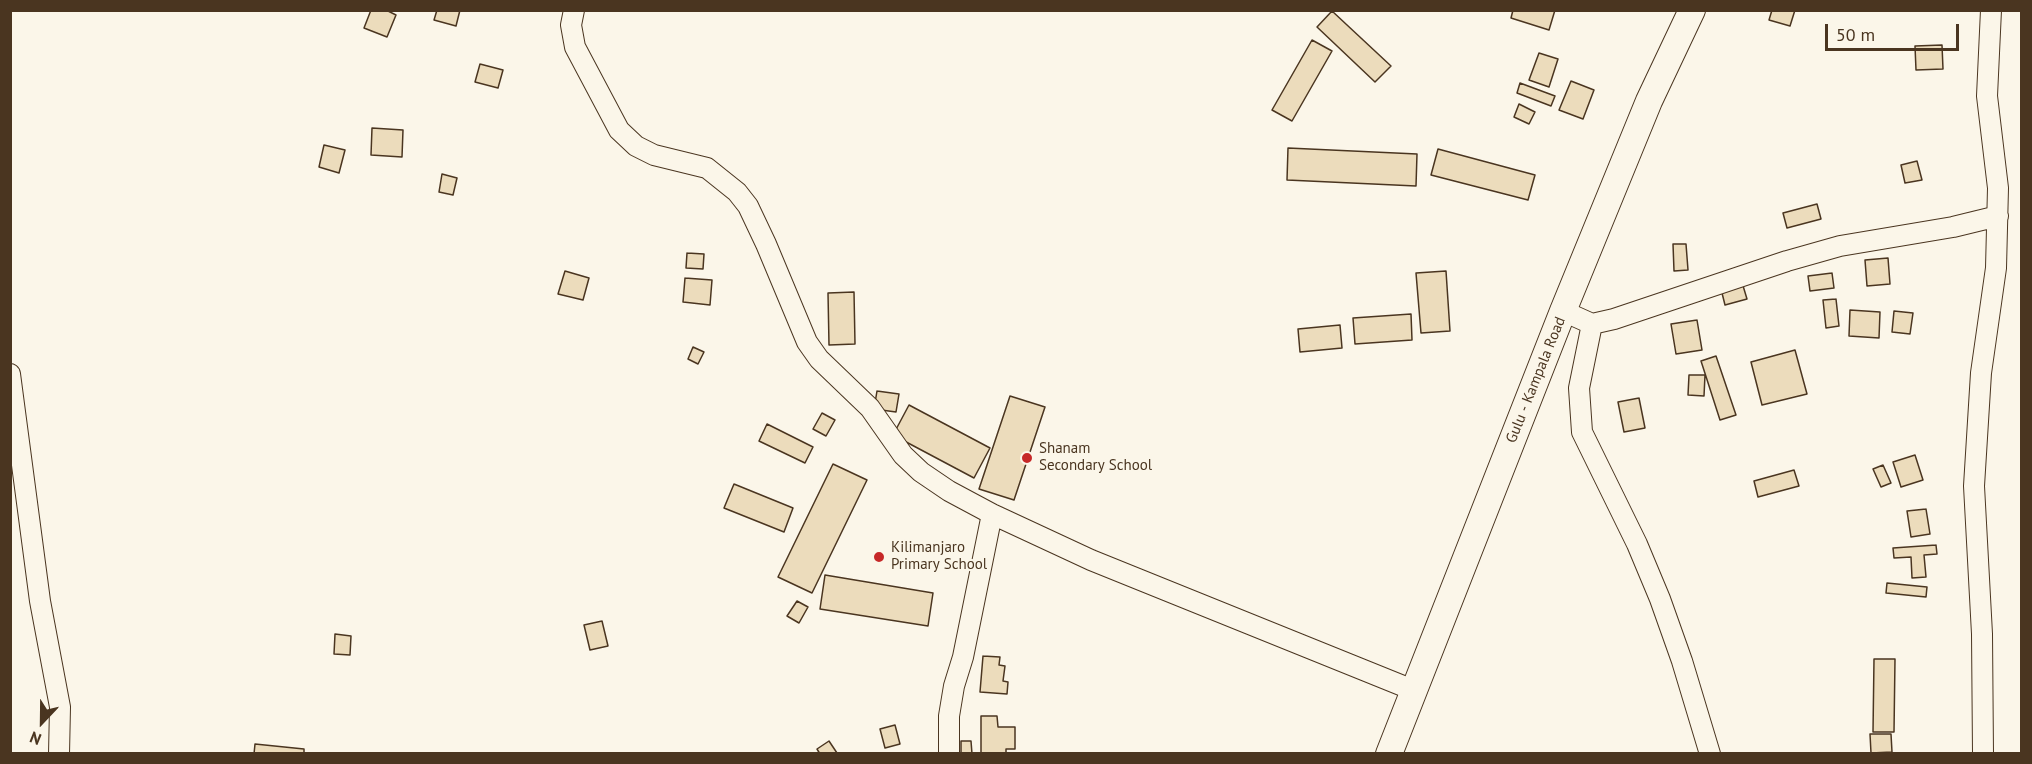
<!DOCTYPE html>
<style>
body{margin:0}
#map{position:relative;width:2032px;height:764px;overflow:hidden;background:#fbf6e9;font-family:"PT Sans",sans-serif}
canvas{display:block}
.frame{position:absolute;inset:0;border:12px solid #4a3520;pointer-events:none}
.north{position:absolute;left:12px;top:692px;width:60px;height:60px;-webkit-text-stroke:4px #fbf6e9;paint-order:stroke;rotate:202deg;font-size:16px;font-weight:700;line-height:24px;text-align:center;color:#4a3520}
.north::after{content:'';display:block;margin:auto;width:21px;height:27px;background:#4a3520;clip-path:polygon(50% 0,100% 100%,50% 72%,0 100%)}
.scale{position:absolute;left:1825px;top:24px;width:134px;height:27px;box-sizing:border-box;border:3px solid #4a3520;border-top:0;padding-left:8px;font-size:18px;line-height:21px;white-space:nowrap;color:#4a3520;-webkit-text-stroke:4px #fbf6e9;paint-order:stroke}
</style>
<div id="map">
<canvas width="2032" height="764"></canvas>
<div class="frame"></div>
<div class="north">N</div>
<div class="scale">50 m</div>
</div>
<script>
const g = document.querySelector('canvas').getContext('2d');
g.lineJoin = 'round';
function fill(path, color) { g.fillStyle = color; g.fill(path, 'evenodd'); }
const poly = rows => new Path2D(rows.map(r => 'M' + r).join(''));
function stroke(path, color, width, dash) { g.strokeStyle = color; g.lineWidth = width; g.lineCap = dash ? 'butt' : 'round'; g.setLineDash(dash || []); g.stroke(path); }
function drawText(font, color, halo, rows, align = 'center') {
  g.font = font + ' "PT Sans",sans-serif'; g.lineWidth = 4.5; g.setLineDash([]); g.textBaseline = 'middle'; g.strokeStyle = halo; g.fillStyle = color; for (const [text, x, y, turn = 0] of rows) {
    g.save(); g.translate(x, y); g.rotate((+turn || 0) * Math.PI / 180); g.textAlign = isNaN(turn) ? turn : align; if (halo) g.strokeText(text, 0, 0); g.fillText(text, 0, 0); g.restore();
  }
}
const building = poly([
 [371,10,386,10,396,15,387,37,364,28,371,10],
 [437,10,460,10,456,26,434,20,437,10],
 [1513,10,1555,10,1549,30,1511,18,1513,10],
 [1772,10,1795,10,1790,26,1769,20,1772,10],
 [1332,11,1391,66,1375,82,1317,27,1332,11],
 [1312,40,1332,51,1292,121,1272,110,1312,40],
 [1942,45,1943,69,1916,70,1915,46,1942,45],
 [1539,53,1558,59,1549,87,1529,80,1539,53],
 [480,64,503,70,498,88,475,82,480,64],
 [1571,81,1594,90,1583,119,1559,110,1571,81],
 [1520,83,1555,96,1551,106,1517,93,1520,83],
 [1519,104,1535,112,1529,124,1514,117,1519,104],
 [372,128,403,130,402,157,371,155,372,128],
 [324,145,345,150,339,173,319,167,324,145],
 [1288,148,1417,154,1416,186,1287,180,1288,148],
 [1438,149,1535,175,1528,200,1431,175,1438,149],
 [1917,161,1922,180,1905,183,1901,165,1917,161],
 [442,174,457,178,453,195,439,192,442,174],
 [1817,204,1821,219,1787,228,1783,213,1817,204],
 [1673,244,1686,244,1688,270,1674,271,1673,244],
 [687,253,704,254,703,269,686,268,687,253],
 [1888,258,1890,284,1867,286,1865,260,1888,258],
 [565,271,589,278,583,300,558,294,565,271],
 [1446,271,1450,331,1421,333,1416,273,1446,271],
 [1832,273,1834,288,1810,291,1808,276,1832,273],
 [685,278,712,280,710,305,683,302,685,278],
 [1741,279,1747,299,1725,305,1720,285,1741,279],
 [854,292,855,344,829,345,828,293,854,292],
 [1836,299,1839,326,1826,328,1823,300,1836,299],
 [1850,310,1880,312,1879,338,1849,336,1850,310],
 [1894,311,1913,313,1910,334,1892,332,1894,311],
 [1411,314,1412,340,1355,344,1353,318,1411,314],
 [1697,320,1702,350,1676,354,1671,324,1697,320],
 [1340,325,1342,348,1300,352,1298,329,1340,325],
 [693,347,704,352,698,364,688,359,693,347],
 [1795,350,1807,394,1762,405,1751,362,1795,350],
 [1716,356,1736,415,1720,420,1701,361,1716,356],
 [1689,375,1705,375,1704,396,1688,395,1689,375],
 [877,391,899,394,896,412,874,409,877,391],
 [1010,396,1045,407,1014,500,979,489,1010,396],
 [1639,398,1645,428,1624,432,1618,402,1639,398],
 [909,405,990,448,974,478,893,435,909,405],
 [822,413,835,420,826,436,813,429,822,413],
 [767,424,813,447,805,463,759,441,767,424],
 [1915,455,1923,480,1901,487,1893,462,1915,455],
 [833,464,867,480,812,593,778,577,833,464],
 [1883,465,1891,483,1881,487,1873,469,1883,465],
 [1794,470,1799,486,1758,497,1754,481,1794,470],
 [734,484,793,508,784,532,724,508,734,484],
 [1926,509,1930,534,1911,537,1907,511,1926,509],
 [1936,545,1937,554,1924,555,1926,577,1912,578,1911,557,1894,558,1893,548,1936,545],
 [825,575,933,593,928,626,820,609,825,575],
 [1887,583,1927,587,1926,597,1886,593,1887,583],
 [797,601,808,607,799,623,787,616,797,601],
 [602,621,608,646,590,650,584,625,602,621],
 [335,634,351,636,350,655,334,654,335,634],
 [983,656,1000,657,999,665,1005,666,1003,681,1008,682,1007,694,980,692,983,656],
 [1874,659,1895,659,1894,732,1873,732,1874,659],
 [981,716,997,716,998,727,1015,727,1015,749,1006,749,1006,754,981,754,981,716],
 [895,725,900,744,885,748,880,729,895,725],
 [1870,734,1891,734,1892,752,1871,753,1870,734],
 [829,741,837,753,820,754,817,749,829,741],
 [961,741,971,741,972,754,961,754,961,741],
 [255,744,304,749,304,754,254,754,255,744]
]);
fill(building, '#ecdcbc');
stroke(building, '#4a3520', 1.5);
const minor = poly([
 [574,10,571,25,575,47,619,130,636,146,654,155,707,168,737,192,748,206,766,244,807,342,819,359,870,408,903,455,921,472,949,491,992,514,1091,560,1413,690],
 [1563,311,1592,324,1614,319,1787,261,1840,246,1953,227,1998,216],
 [1592,324,1579,388,1582,432,1637,544,1660,599,1682,661,1710,754],
 [10,374,40,601,60,707,59,754],
 [949,754,949,716,954,686,963,657,992,514],
 [1983,754,1982,634,1974,486,1981,373,1996,268,1998,188,1987,96,1991,10]
]);
const major = poly([
 [1389,754,1563,311,1649,101,1692,10]
]);
stroke(minor, '#4a3520', 22);
stroke(major, '#4a3520', 28);
stroke(minor, '#fbf6e9', 20);
stroke(major, '#fbf6e9', 26);
for (const [x, y, r, color] of [
 [1027,458,6,"#c62828"],
 [879,557,6,"#c62828"]
]) { const dot = new Path2D(); dot.arc(x, y, r, 0, 2 * Math.PI); g.fillStyle = color; g.fill(dot); stroke(dot, '#fbf6e9', 2); }
drawText('15px', '#4a3520', '#fbf6e9', [
 ["Gulu - Kampala Road",1536,380,-68]
]);
drawText('15px', '#4a3520', '#fbf6e9', [
 ["Shanam",1039,449],
 ["Secondary School",1039,466],
 ["Kilimanjaro",891,548],
 ["Primary School",891,565]
], 'left');
</script>
